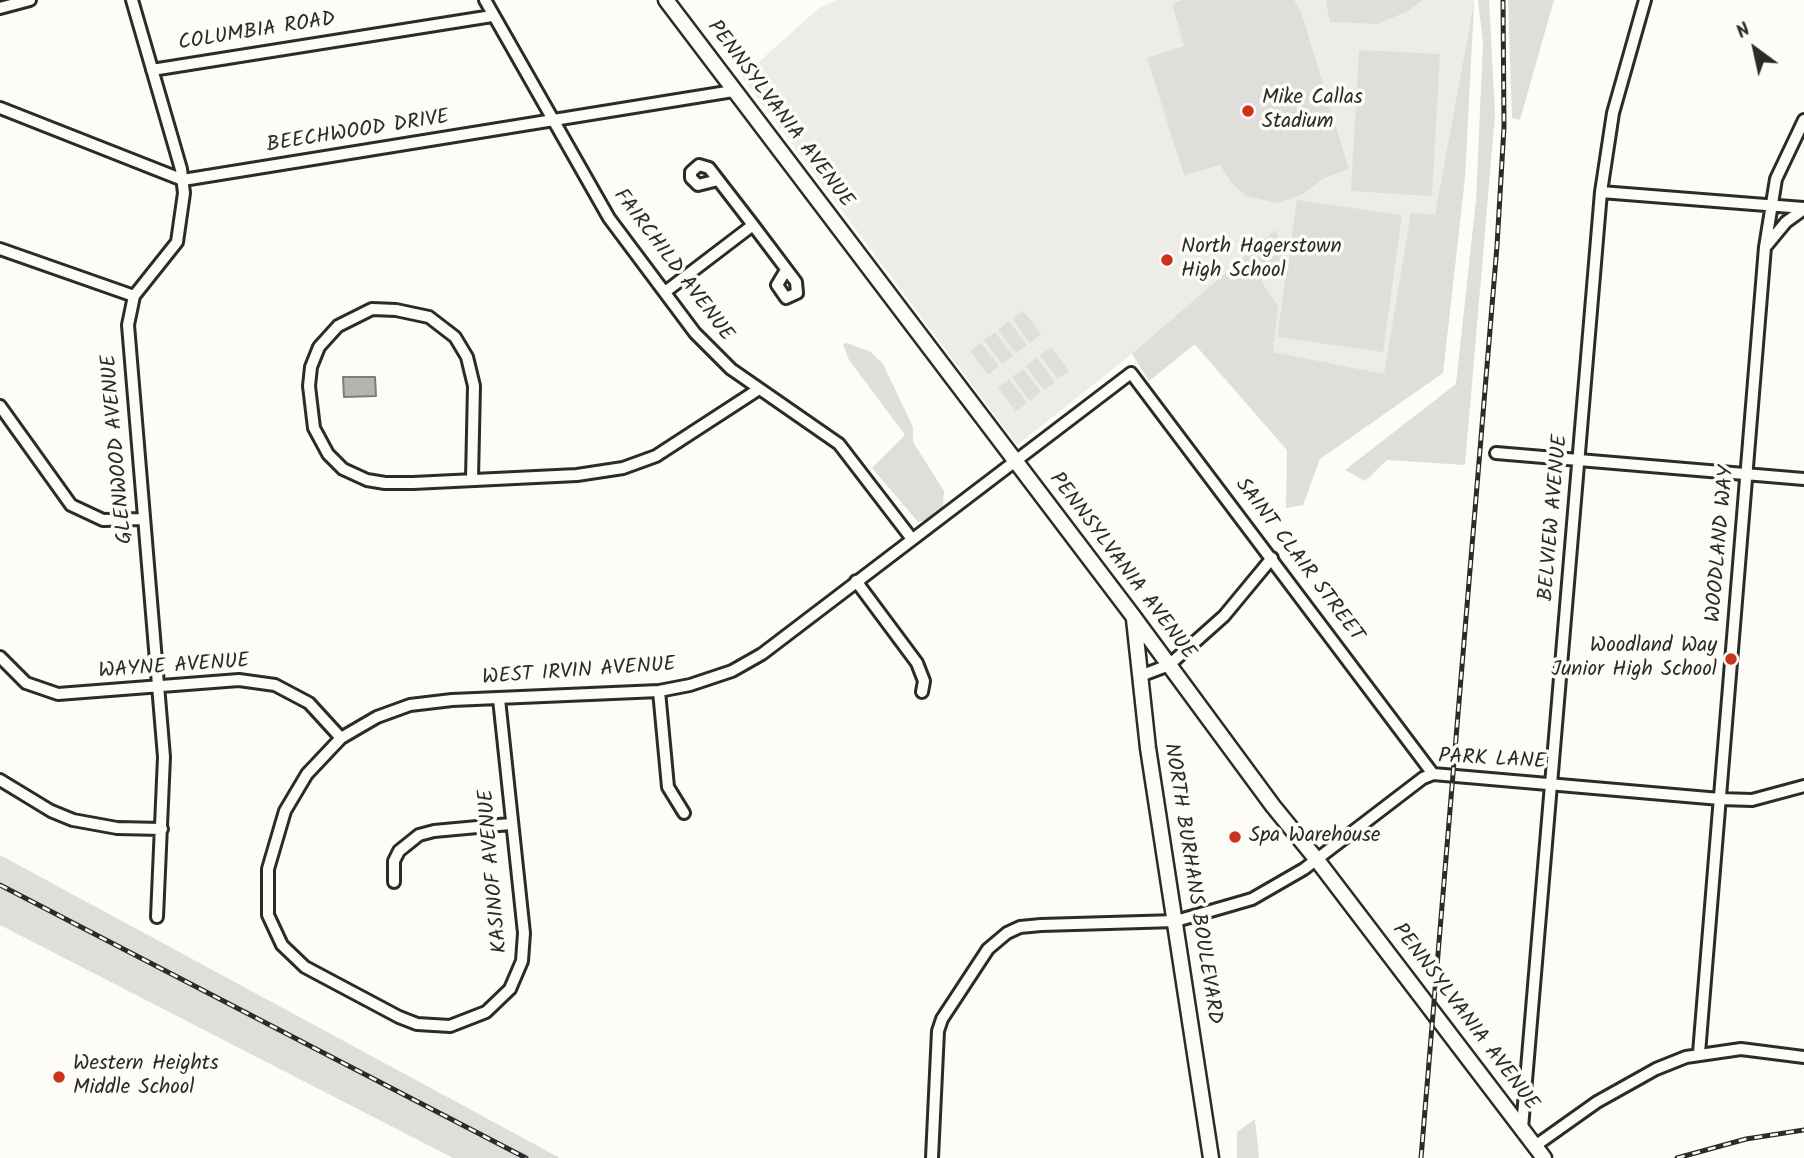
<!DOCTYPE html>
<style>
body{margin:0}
#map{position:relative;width:1804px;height:1158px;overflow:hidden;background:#fdfcf7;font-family:Kalam,sans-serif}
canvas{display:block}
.north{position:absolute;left:1720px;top:14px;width:70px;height:70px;-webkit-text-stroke:5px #fdfcf7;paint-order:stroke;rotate:327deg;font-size:19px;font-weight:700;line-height:28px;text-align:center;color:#2b2b2b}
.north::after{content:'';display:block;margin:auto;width:24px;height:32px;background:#2b2b2b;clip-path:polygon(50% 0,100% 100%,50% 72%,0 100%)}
</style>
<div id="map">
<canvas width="1804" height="1158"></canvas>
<div class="north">N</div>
</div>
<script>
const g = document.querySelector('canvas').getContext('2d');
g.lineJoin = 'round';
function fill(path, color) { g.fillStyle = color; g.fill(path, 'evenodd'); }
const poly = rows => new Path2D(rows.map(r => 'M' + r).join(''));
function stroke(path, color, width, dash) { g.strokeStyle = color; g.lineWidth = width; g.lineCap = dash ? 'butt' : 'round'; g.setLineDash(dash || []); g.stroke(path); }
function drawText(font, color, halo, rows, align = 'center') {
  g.font = font + ' Kalam,sans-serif'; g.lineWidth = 7; g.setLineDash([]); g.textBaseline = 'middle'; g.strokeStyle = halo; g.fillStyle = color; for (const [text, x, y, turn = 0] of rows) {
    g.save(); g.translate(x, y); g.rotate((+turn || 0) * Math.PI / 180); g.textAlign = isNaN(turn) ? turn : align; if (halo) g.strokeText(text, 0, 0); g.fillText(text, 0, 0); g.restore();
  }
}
fill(poly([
 [836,0,1474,0,1465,177,1443,373,1287,450,1194,344,1149,381,1132,354,1017,445,742,77,819,8]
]), '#edece8');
fill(poly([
 [1183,0,1294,0,1301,12,1349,169,1324,178,1303,194,1277,203,1245,196,1231,182,1220,165,1184,175,1147,58,1184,46,1172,4],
 [1326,0,1423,0,1408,11,1377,24,1330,22],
 [1478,0,1489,0,1495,115,1465,465,1387,460,1365,481,1345,470,1456,384,1476,200,1483,43],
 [1508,0,1554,0,1520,120,1512,118],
 [1474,3,1465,177,1443,373,1320,459,1303,505,1286,508,1287,450,1195,344,1149,381,1132,354,1275,230,1286,252,1261,281,1278,306,1273,352,1384,374,1411,213,1435,215],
 [1359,50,1440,54,1432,196,1351,191],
 [1297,200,1402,215,1383,352,1277,337],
 [1023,311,1041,334,1030,343,1012,319],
 [1009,321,1027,345,1016,353,998,330],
 [995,332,1013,356,1002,364,984,340],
 [847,343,871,352,883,364,913,427,913,442,944,491,943,507,933,519,918,522,872,468,905,435,849,360,843,344],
 [981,343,999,366,988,375,970,351],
 [1051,347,1069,371,1058,379,1040,356],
 [1037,358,1055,382,1044,390,1026,366],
 [1023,369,1041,392,1030,401,1012,377],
 [1009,379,1027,403,1016,411,998,388],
 [0,855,560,1158,453,1158,0,925],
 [1255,1119,1259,1158,1237,1158,1237,1132]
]), '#dfdeda');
const water = poly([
 [343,377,375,377,376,396,344,397,343,377]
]);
fill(water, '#b5b4b1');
stroke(water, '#7e7d7b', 2);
const minor = poly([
 [132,0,181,169,184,193,177,242,134,296,128,325,164,757,157,917],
 [485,0,609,218,695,333,731,369,839,444,912,539],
 [0,8,30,0],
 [152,70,492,16],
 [0,108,183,180,733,91],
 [718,180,698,185,691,178,691,172,699,165,709,168,753,225,796,282,797,293,786,298,777,285,786,270],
 [1601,192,1804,208],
 [1767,245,1786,222,1804,209],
 [0,249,134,296],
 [665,292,753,225],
 [0,406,71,505,103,520,144,519],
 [1496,453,1804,479],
 [472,479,474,386,467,357,455,337,429,317,396,310,372,309,338,326,319,347,311,367,309,386,314,428,328,454,343,469,367,480,385,483,413,483,577,475,623,468,656,456,759,389],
 [856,581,917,663,924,681,922,692],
 [0,657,26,683,58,694,239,680,275,685,309,703,341,738],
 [1140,676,1169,665,1224,616,1272,558],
 [659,691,668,787,684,813],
 [499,699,524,933,522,961,510,989,486,1012,450,1026,417,1024,399,1017,305,967,282,945,268,915,268,869,285,811,307,774,341,738,377,717,410,705,452,700,659,691,690,685,732,671,762,654,1131,373,1433,774],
 [0,780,51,811,73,820,117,828,162,829],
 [394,882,394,861,399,851,419,835,434,831,510,824],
 [1699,1053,1765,247,1776,179,1804,120],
 [1522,1128,1601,192,1613,113,1645,0],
 [1535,1146,1597,1102,1656,1069,1686,1057,1741,1049,1804,1057],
 [932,1158,938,1031,942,1019,988,949,1007,933,1020,927,1041,925,1176,921,1252,899,1304,869,1423,778,1433,774,1720,799,1752,800,1804,786]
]);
const major = poly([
 [666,0,1133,616,1273,806,1317,860,1544,1158],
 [1134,619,1148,748,1211,1158]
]);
stroke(minor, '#2b2b2b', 16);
stroke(major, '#2b2b2b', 19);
stroke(minor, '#fdfcf7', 10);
stroke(major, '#fdfcf7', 14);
const rail = poly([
 [0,885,526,1158],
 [1421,1158,1497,246,1504,127,1503,0],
 [1677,1158,1746,1139,1804,1130]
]);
stroke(rail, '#2b2b2b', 5);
stroke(rail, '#fdfcf7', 2.5, [8]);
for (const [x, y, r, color] of [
 [1248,111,7,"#c8321e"],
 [1167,260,7,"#c8321e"],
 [1731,659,7,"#c8321e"],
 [1235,837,7,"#c8321e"],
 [59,1077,7,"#c8321e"]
]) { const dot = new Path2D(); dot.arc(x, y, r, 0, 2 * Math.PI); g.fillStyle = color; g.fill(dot); stroke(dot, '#fdfcf7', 2.5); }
drawText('21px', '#2b2b2b', '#fdfcf7', [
 ["COLUMBIA ROAD",257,33,-9],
 ["PENNSYLVANIA AVENUE",779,115,53],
 ["BEECHWOOD DRIVE",358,133,-9],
 ["FAIRCHILD AVENUE",672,266,53],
 ["GLENWOOD AVENUE",119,449,-95],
 ["BELVIEW AVENUE",1555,518,-85],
 ["WOODLAND WAY",1722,544,-85],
 ["SAINT CLAIR STREET",1298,561,53],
 ["PENNSYLVANIA AVENUE",1121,567,53],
 ["WAYNE AVENUE",174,668,-4],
 ["WEST IRVIN AVENUE",579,673,-4],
 ["PARK LANE",1492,761,3],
 ["KASINOF AVENUE",495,871,-95],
 ["NORTH BURHANS BOULEVARD",1191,884,81],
 ["PENNSYLVANIA AVENUE",1464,1018,53]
]);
drawText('21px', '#2b2b2b', '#fdfcf7', [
 ["Mike Callas",1262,99],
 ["Stadium",1262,123],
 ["North Hagerstown",1181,248],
 ["High School",1181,272],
 ["Woodland Way",1717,647,"right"],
 ["Junior High School",1717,671,"right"],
 ["Spa Warehouse",1249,837],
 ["Western Heights",73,1065],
 ["Middle School",73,1089]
], 'left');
</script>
